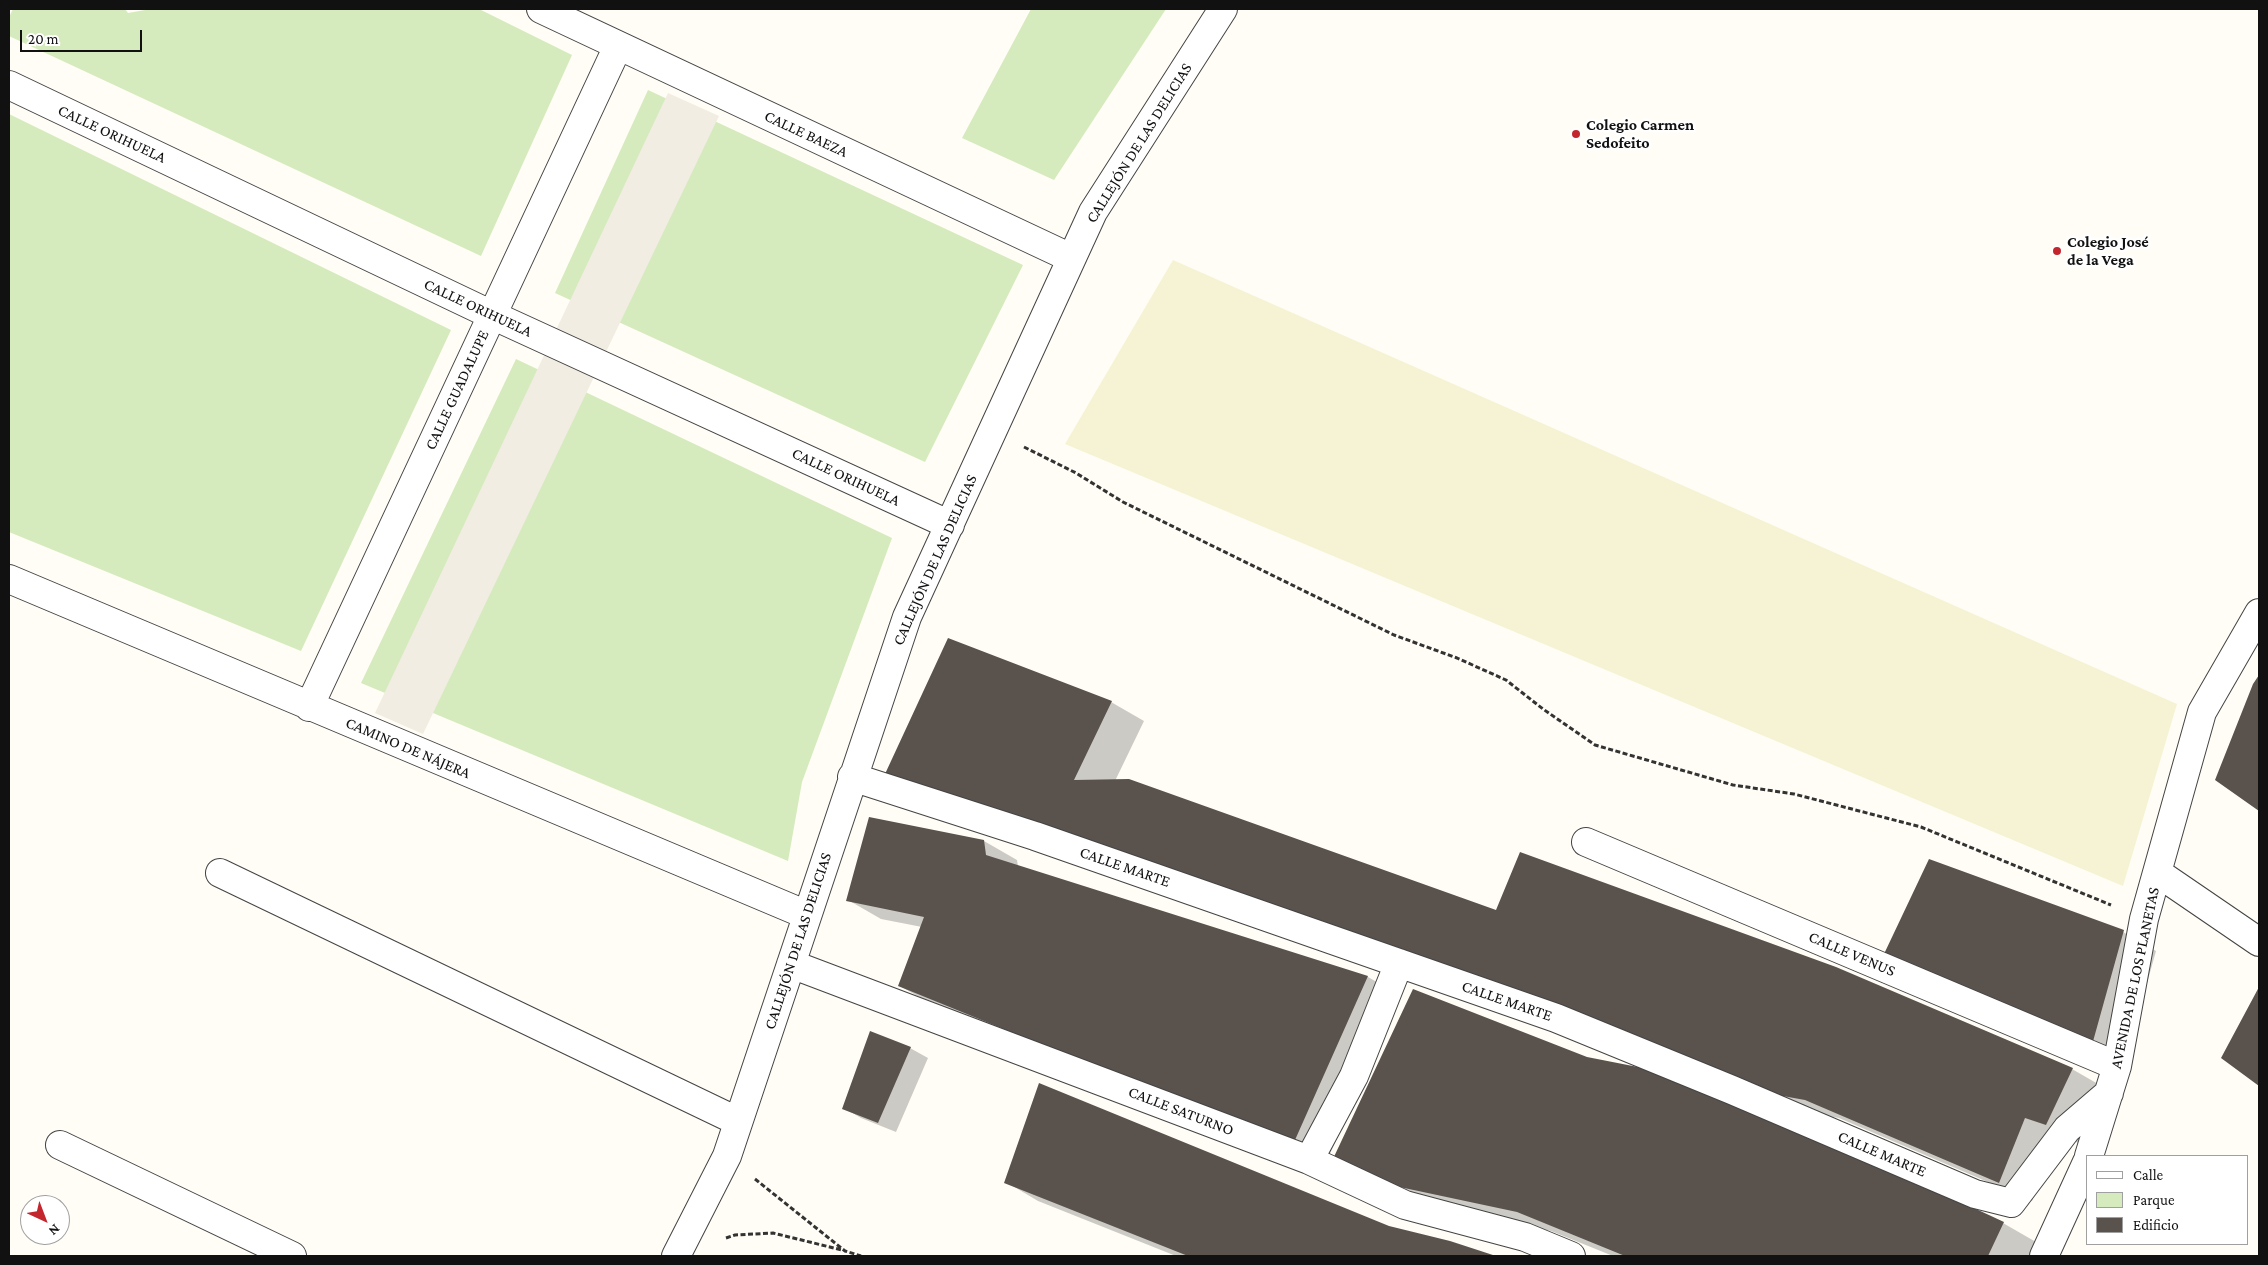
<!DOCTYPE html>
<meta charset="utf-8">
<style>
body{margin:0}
#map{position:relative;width:2268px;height:1265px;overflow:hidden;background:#fffdf5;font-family:"Crimson Pro",serif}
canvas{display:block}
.frame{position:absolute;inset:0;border:10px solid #111;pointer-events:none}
.legend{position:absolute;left:2086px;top:1155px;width:162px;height:90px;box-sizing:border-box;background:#fff;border:1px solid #a0a0a0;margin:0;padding:6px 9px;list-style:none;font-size:15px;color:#111}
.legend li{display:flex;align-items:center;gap:10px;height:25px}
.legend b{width:25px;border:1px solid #a0a0a0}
.north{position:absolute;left:20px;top:1195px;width:50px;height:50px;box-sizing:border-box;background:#fff;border:1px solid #a0a0a0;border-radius:50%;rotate:137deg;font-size:14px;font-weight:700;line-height:20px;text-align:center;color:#111}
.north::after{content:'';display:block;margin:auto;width:18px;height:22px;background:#c4262e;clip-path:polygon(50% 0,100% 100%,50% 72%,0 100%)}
.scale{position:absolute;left:20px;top:30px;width:122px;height:22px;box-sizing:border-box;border:2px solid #111;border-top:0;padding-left:6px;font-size:15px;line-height:18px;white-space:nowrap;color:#111;-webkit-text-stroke:4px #fff;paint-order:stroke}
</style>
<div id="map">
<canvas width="2268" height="1265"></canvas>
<div class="frame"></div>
<ul class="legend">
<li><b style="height:6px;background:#fff"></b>Calle</li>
<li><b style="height:14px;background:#d5ebbd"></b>Parque</li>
<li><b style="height:14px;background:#5a524d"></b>Edificio</li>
</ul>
<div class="north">N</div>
<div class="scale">20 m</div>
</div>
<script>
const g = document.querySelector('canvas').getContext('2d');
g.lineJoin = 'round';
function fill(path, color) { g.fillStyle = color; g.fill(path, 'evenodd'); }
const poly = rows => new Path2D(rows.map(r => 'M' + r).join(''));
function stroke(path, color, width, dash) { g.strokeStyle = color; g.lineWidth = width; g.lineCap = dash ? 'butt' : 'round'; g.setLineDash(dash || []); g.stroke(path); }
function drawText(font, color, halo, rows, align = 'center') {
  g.font = font + ' "Crimson Pro",serif'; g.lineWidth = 5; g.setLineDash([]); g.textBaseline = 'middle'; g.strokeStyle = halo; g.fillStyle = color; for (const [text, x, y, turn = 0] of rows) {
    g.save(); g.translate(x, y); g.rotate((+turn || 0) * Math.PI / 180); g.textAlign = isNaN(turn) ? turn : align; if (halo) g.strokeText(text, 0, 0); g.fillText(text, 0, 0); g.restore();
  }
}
fill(poly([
 [1173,260,2177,704,2123,886,1065,444]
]), '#f6f3d4');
fill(poly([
 [13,9,125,9,128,13,151,9,479,9,572,55,481,256,9,36,9,17],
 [1031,9,1166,9,1054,180,962,138],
 [648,90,1023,265,925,462,555,293],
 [9,114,451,330,301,651,9,532],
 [516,359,892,538,802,782,788,861,361,683]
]), '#d5ebbd');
fill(poly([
 [668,93,719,116,423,734,375,713]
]), '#f1ede2');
fill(poly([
 [2259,677,2259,810,2217,779,2254,685],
 [1111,702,1144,721,1115,781,1497,912,2072,1069,2105,1088,2079,1143,2058,1136,2032,1201,1839,1118,1789,1109,920,792],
 [984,841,1017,860,1018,866,1368,977,1401,996,1328,1158,933,1005,900,986,922,927,881,919,848,900],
 [2123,932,2156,951,2125,1062,1918,973],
 [2259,989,2259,1084,2223,1058],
 [910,1048,928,1058,896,1132,861,1118,844,1108],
 [1587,1058,2003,1223,2036,1242,2029,1256,1613,1256,1551,1231,1410,1201,1367,1180],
 [1006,1182,1389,1227,1493,1256,1176,1256,1038,1201]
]), '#0003');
fill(poly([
 [948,638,1112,701,1074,780,1129,779,1496,910,1520,852,1836,967,2073,1068,2046,1125,2025,1118,1999,1183,1805,1100,1755,1091,1417,955,885,774],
 [2259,675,2259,811,2215,780,2253,684],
 [869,817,984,840,986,855,1368,976,1295,1140,1016,1034,898,986,924,917,846,901],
 [1929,859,2124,930,2092,1045,1884,954],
 [2259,987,2259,1086,2221,1058],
 [1413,989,1587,1057,1648,1069,1840,1146,2004,1222,1988,1256,1625,1256,1517,1212,1376,1182,1332,1161],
 [870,1031,911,1047,878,1123,842,1109],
 [1039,1083,1389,1226,1450,1241,1496,1256,1188,1256,1004,1183]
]), '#5a524d');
const minor = poly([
 [541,9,1071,258],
 [9,85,492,315,950,525],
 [9,579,807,915],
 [309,707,618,46],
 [852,777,1035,836,1556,1018,1732,1090,1975,1194,2011,1203,2067,1129,2109,1093],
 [1586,842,2117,1066],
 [220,873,737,1121],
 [2158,873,2259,942],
 [791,964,1309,1160,1405,1205,1525,1237,1571,1256],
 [60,1145,292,1256],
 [2089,1156,2117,1066,2144,919,2202,712,2259,613],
 [1309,1160,1354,1076,1399,963],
 [676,1256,727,1156,907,617,1093,212,1223,9],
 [2044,1256,2087,1162]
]);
stroke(minor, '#444', 30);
stroke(poly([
 [1024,447,1076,473,1123,502,1394,635,1457,658,1506,680,1543,709,1595,745,1733,785,1794,794,1921,827,2111,905],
 [755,1179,845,1251,861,1256],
 [726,1238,735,1235,773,1233,842,1250]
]), '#333', 3, [5, 2.5]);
stroke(minor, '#fff', 28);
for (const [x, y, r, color] of [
 [1576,134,5,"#c4262e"],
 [2057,251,5,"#c4262e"]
]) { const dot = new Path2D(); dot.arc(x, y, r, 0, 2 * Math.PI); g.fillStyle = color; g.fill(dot); stroke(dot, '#fff', 2); }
drawText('bold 16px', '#111', '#fff', [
 ["Colegio Carmen",1586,125],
 ["Sedofeito",1586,143],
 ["Colegio José",2067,242],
 ["de la Vega",2067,260]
], 'left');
drawText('16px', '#111', '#fff', [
 ["CALLE ORIHUELA",112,134,25],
 ["CALLE BAEZA",806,134,25],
 ["CALLEJÓN DE LAS DELICIAS",1139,143,-58],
 ["CALLE ORIHUELA",478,308,25],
 ["CALLE GUADALUPE",457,390,-65],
 ["CALLE ORIHUELA",846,477,25],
 ["CALLEJÓN DE LAS DELICIAS",935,560,-66],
 ["CAMINO DE NÁJERA",408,748,23],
 ["CALLE MARTE",1125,867,19],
 ["CALLEJÓN DE LAS DELICIAS",798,941,-72],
 ["CALLE VENUS",1852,954,23],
 ["AVENIDA DE LOS PLANETAS",2135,978,-78],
 ["CALLE MARTE",1507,1001,19],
 ["CALLE SATURNO",1181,1111,21],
 ["CALLE MARTE",1882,1154,23]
]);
</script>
